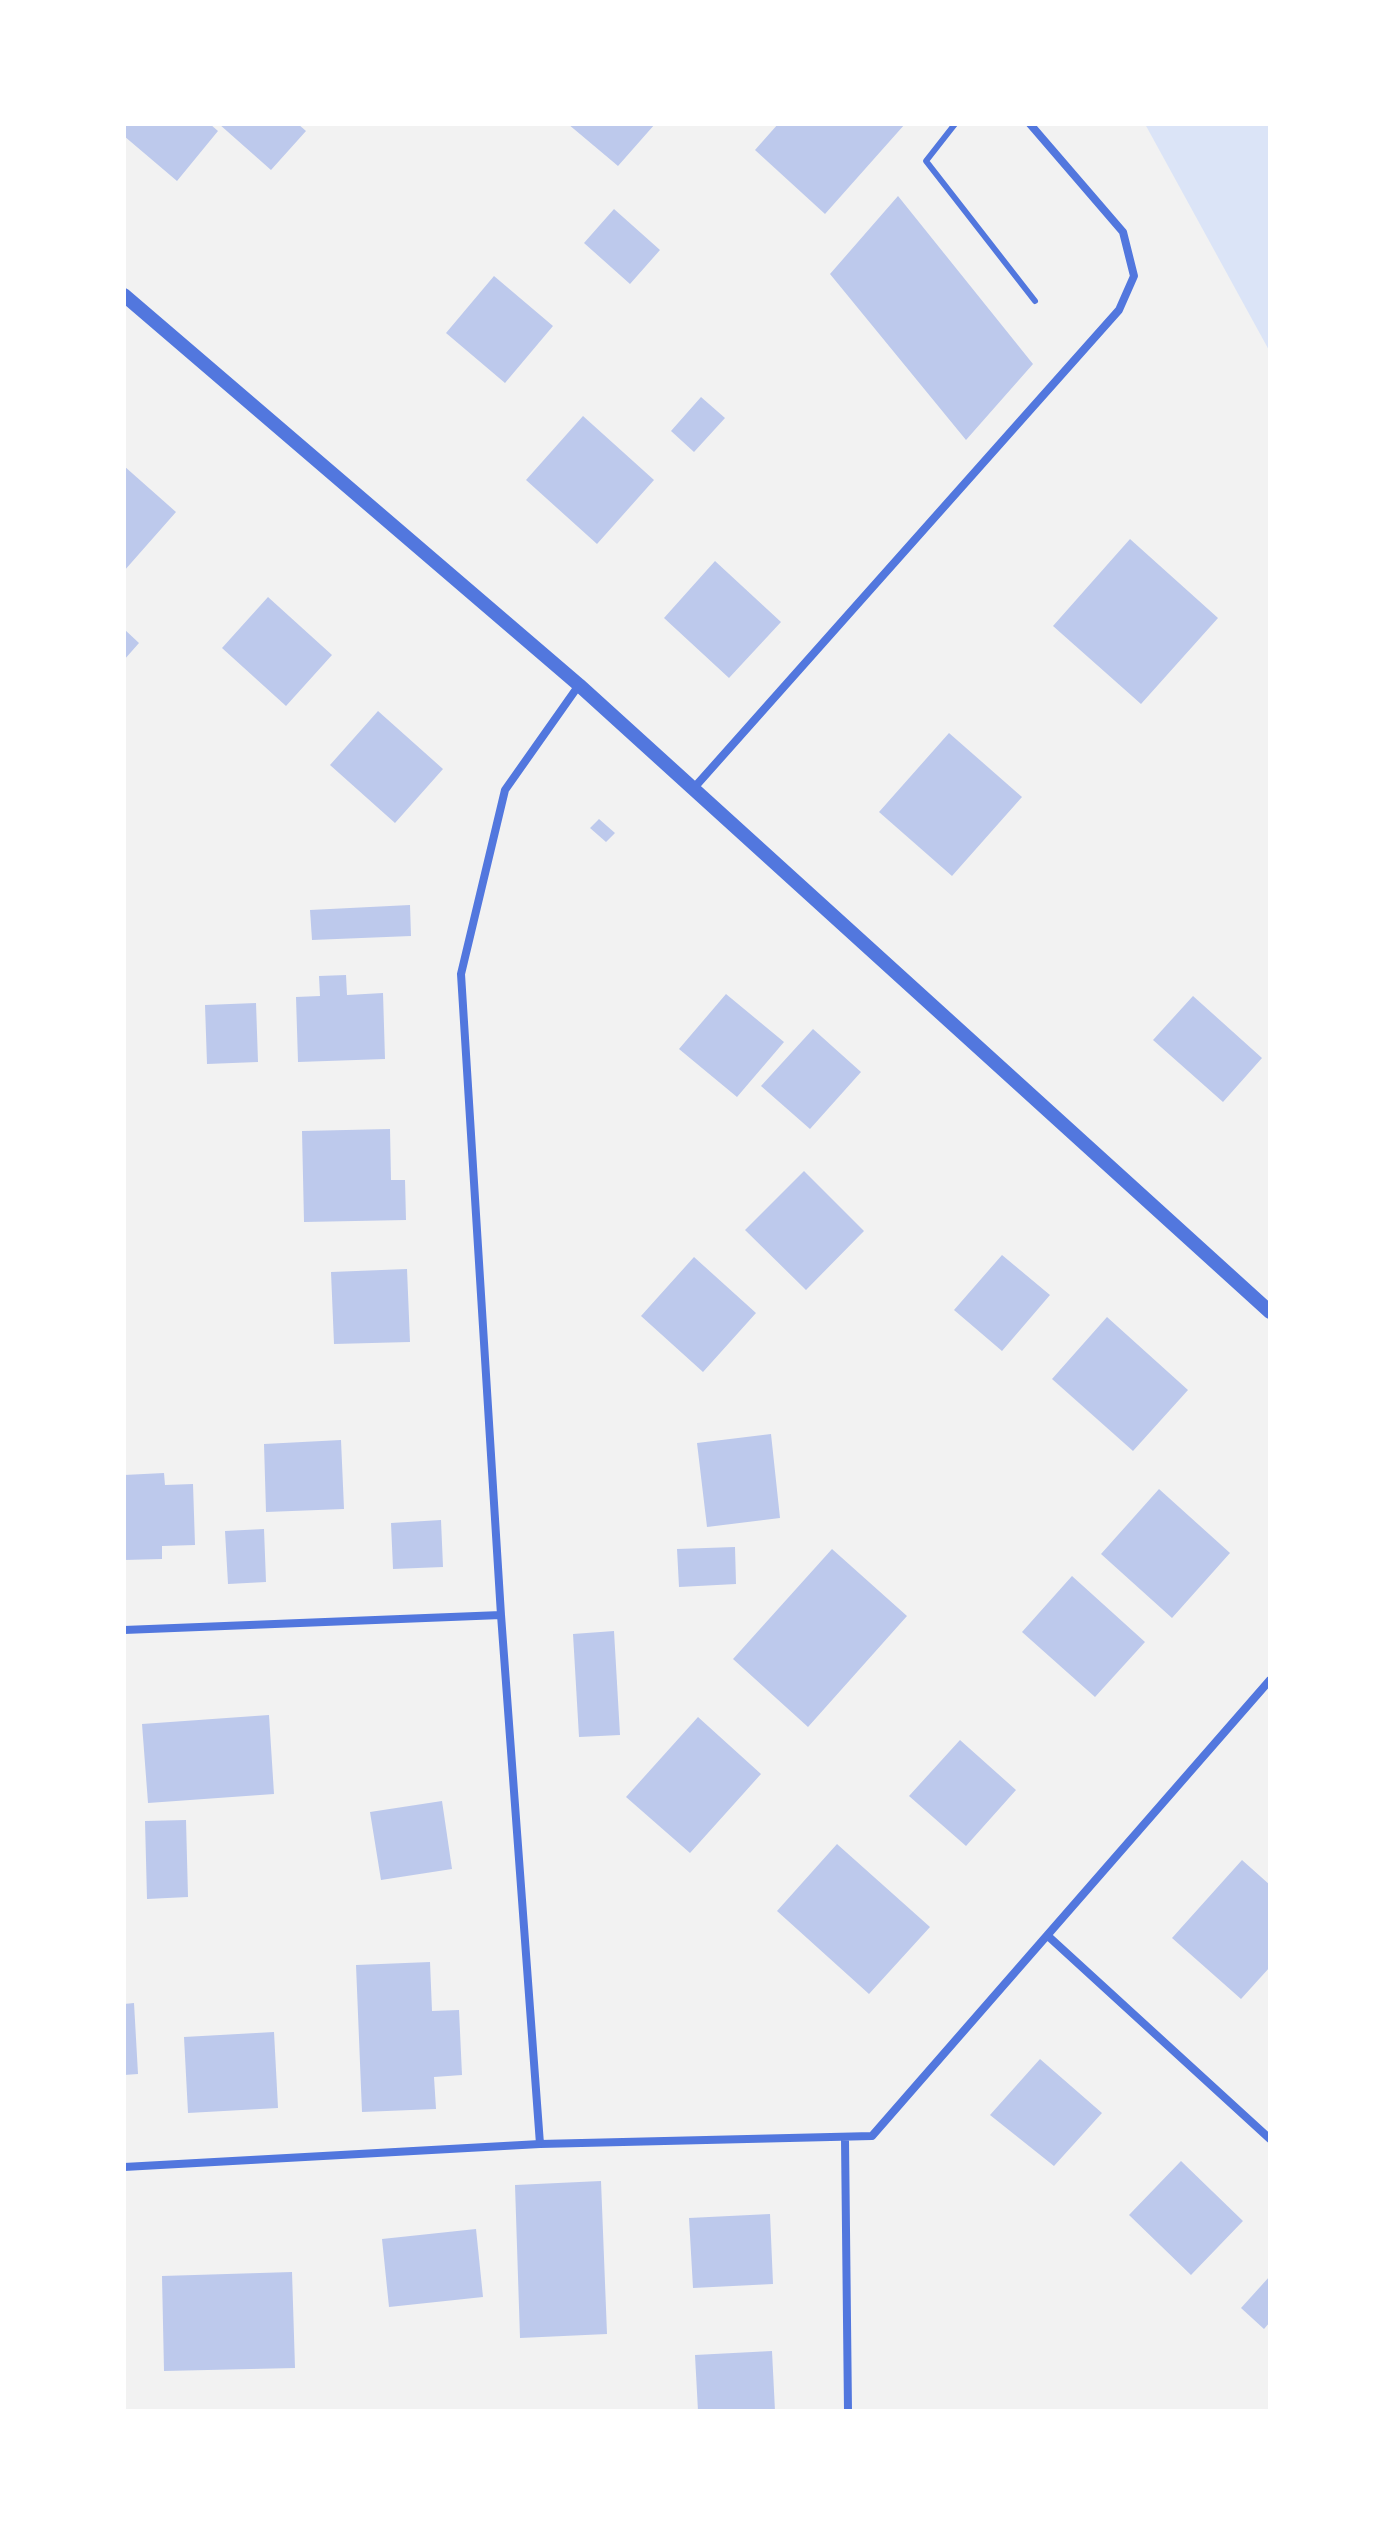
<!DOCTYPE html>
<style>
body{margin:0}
#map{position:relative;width:1394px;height:2535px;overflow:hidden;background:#f2f2f2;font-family:Commissioner,sans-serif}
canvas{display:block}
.frame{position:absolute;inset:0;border:126px solid #fff;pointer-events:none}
</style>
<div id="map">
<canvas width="1394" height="2535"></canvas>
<div class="frame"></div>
</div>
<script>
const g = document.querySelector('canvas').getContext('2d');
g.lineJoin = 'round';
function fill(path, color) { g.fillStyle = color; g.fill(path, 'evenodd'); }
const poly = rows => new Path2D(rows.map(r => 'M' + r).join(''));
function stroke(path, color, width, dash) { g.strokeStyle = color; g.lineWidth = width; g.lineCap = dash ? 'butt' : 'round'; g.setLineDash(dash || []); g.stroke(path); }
fill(poly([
 [1145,124,1270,124,1270,352]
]), '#dbe4f7');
fill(poly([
 [124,124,210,124,218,131,177,181,124,136],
 [219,124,298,124,306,131,271,170],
 [568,124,655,124,618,166],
 [778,124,905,124,825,214,755,150],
 [898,196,1033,364,966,440,830,274],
 [614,209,660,250,630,284,584,243],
 [494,276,553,326,505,383,446,333],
 [701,397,725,418,694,452,671,431],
 [583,416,654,480,597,544,526,480],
 [124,466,176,512,124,571],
 [1130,539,1218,618,1141,704,1053,626],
 [715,561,781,622,729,678,664,618],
 [268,597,332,655,286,706,222,648],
 [124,629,139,643,124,660],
 [378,711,443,769,395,823,330,765],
 [949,733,1022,797,952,876,879,812],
 [599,819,615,833,606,842,590,828],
 [410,905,411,936,312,940,310,910],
 [346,975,347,995,383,993,385,1059,298,1062,296,997,320,996,319,976],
 [726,994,784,1042,737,1097,679,1049],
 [1193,996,1262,1058,1223,1102,1153,1040],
 [256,1003,258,1062,207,1064,205,1005],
 [813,1029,861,1072,810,1129,761,1086],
 [390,1129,391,1180,405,1180,406,1220,304,1222,302,1131],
 [804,1171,864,1231,806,1290,745,1230],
 [1002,1255,1050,1295,1002,1351,954,1310],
 [694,1257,756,1313,703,1372,641,1316],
 [407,1269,410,1342,334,1344,331,1272],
 [1107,1317,1188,1390,1133,1451,1052,1379],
 [771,1434,780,1518,707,1527,697,1443],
 [341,1440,344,1509,266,1512,264,1444],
 [164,1473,165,1485,193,1484,195,1545,162,1546,162,1559,124,1560,124,1475],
 [1159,1489,1230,1553,1172,1618,1101,1554],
 [441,1520,443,1567,393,1569,391,1523],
 [264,1529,266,1582,228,1584,225,1531],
 [735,1547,736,1584,679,1587,677,1549],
 [832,1549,907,1616,808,1727,733,1659],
 [1072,1576,1145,1642,1095,1697,1022,1632],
 [614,1631,620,1735,579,1737,573,1634],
 [269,1715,274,1794,148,1803,142,1724],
 [698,1717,761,1774,690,1853,626,1797],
 [960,1740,1016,1790,966,1846,909,1796],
 [442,1801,452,1869,381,1880,370,1812],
 [186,1820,188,1897,147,1899,145,1821],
 [837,1844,930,1927,869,1994,777,1911],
 [1242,1860,1270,1885,1270,1967,1241,1999,1172,1938],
 [430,1962,432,2011,459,2010,462,2075,434,2077,436,2109,362,2112,356,1965],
 [134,2003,138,2074,124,2075,124,2004],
 [274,2032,278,2108,188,2113,184,2037],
 [1040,2059,1102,2113,1054,2166,990,2115],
 [1181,2161,1243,2221,1191,2275,1129,2215],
 [601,2181,607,2334,520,2338,515,2185],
 [770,2214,773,2284,693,2288,689,2218],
 [476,2229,483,2297,389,2307,382,2239],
 [292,2272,295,2368,164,2371,162,2276],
 [1270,2276,1270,2322,1264,2329,1241,2308],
 [772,2351,775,2411,698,2411,695,2355]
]), '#bdc9ec');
stroke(poly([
 [955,124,926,161,1035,301]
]), '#5277de', 6);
stroke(poly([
 [693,789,1119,310,1134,276,1123,232,1030,124],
 [124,1630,501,1615],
 [1048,1936,1270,2139],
 [845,2139,848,2411],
 [540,2144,501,1615,461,974,505,790,579,685],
 [124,2167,540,2144,872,2136,1270,1680]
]), '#5277de', 8);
stroke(poly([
 [124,295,579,685,1270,1312]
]), '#5277de', 14);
</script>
